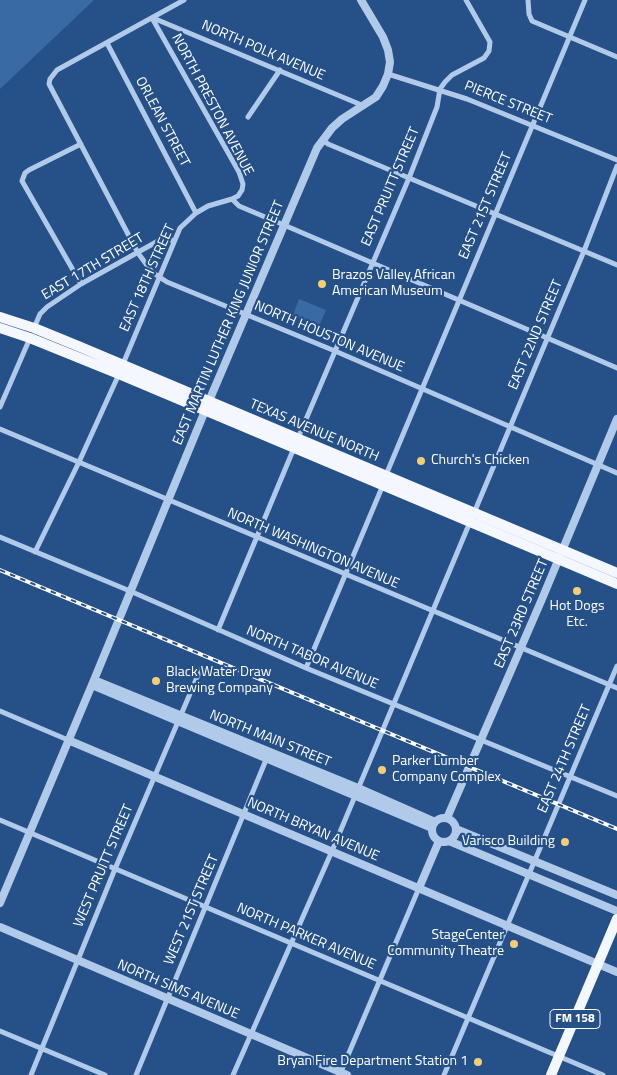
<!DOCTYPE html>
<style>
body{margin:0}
canvas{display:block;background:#255088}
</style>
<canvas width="617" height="1075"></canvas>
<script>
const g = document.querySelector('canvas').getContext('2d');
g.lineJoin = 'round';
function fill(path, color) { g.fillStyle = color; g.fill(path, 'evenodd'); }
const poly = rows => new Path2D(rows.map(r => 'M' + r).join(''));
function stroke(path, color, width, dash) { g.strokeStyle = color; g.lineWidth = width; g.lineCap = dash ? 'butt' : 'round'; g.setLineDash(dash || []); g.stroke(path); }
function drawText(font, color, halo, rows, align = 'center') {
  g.font = font + ' "Titillium Web",sans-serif'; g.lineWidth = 4.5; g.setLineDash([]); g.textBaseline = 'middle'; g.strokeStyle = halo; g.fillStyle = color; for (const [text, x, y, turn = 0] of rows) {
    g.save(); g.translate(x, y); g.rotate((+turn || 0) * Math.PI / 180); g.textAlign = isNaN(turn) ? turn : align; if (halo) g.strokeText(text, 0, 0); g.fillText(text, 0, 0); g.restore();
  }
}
fill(poly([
 [0,0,94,0,0,89],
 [299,299,326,310,319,326,293,315]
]), '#3a6aa4');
stroke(poly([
 [184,0,57,70,50,79,49,84,138,253,152,272,167,282,335,351,617,473],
 [528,0,529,14,532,21,617,57],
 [153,18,364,106],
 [107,43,196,213],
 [388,74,467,99,617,160],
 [248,117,280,70],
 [323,140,328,144,409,178,617,265],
 [81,144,29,170,25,173,22,181,81,284],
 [232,199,239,206,284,225,617,368],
 [34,328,40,314,47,307,81,284,158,241,174,240],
 [123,364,180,228,196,213,208,206,232,199,238,196,242,190,243,184,239,172,152,18],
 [0,407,30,338],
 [0,429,617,688],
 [298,438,409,178,437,107,440,89,445,82,452,75,484,58,489,51,490,42,466,0],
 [386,475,585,0],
 [474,513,584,251,617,166],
 [0,537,130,591,306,668,617,796],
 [35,552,79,462,119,374],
 [218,630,294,448],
 [306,668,383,485],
 [0,711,68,740],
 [0,820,603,1075],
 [0,1031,105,1075],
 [340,1074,419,888],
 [31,1075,115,869,201,668],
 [136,1075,268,755],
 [233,1075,332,851,470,522],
 [444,1075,617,666]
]), '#b1cae9', 5);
stroke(poly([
 [94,680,358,788,435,822],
 [92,685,432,828],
 [68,740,617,972],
 '432 830a12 12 0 1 1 24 0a12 12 0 1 1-24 0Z',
 [447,818,542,599,617,419],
 [456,829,617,895],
 [449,841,617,911],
 [419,888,439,841],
 [0,903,94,680,209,401,317,148,332,128,342,119,376,97,383,86,388,74,390,62,388,50,383,37,361,0],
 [0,927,347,1075]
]), '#b1cae9', 8);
stroke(poly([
 [0,317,34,328,78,346,617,573],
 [0,328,30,338,119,374,617,584],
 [551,1075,617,919]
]), '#f4f8fe', 10);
const rail = poly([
 [0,570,617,829]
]);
stroke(rail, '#fff', 4);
stroke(rail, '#255088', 2, [5.5]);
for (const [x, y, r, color] of [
 [322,284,5,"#f2cf76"],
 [421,461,5,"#f2cf76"],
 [577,591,5,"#f2cf76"],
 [156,681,5,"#f2cf76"],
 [382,770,5,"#f2cf76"],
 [565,842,5,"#f2cf76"],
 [514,944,5,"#f2cf76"],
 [478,1062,5,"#f2cf76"]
]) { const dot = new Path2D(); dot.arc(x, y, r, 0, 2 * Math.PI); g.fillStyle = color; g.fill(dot); stroke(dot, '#255088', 2); }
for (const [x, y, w] of [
 [575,1019,50]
]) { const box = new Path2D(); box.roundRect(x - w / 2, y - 9.5, w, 19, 4); g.fillStyle = '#255088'; g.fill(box); stroke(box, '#fff', 1); }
drawText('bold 12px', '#fff', null, [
 ["FM 158",575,1019]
]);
drawText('14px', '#fff', '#255088', [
 ["NORTH POLK AVENUE",263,51,23],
 ["PIERCE STREET",508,103,22],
 ["NORTH PRESTON AVENUE",212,105,62],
 ["ORLEAN STREET",162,122,62],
 ["EAST PRUITT STREET",391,187,-67],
 ["EAST 21ST STREET",486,206,-67],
 ["EAST 17TH STREET",93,267,-31],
 ["EAST 18TH STREET",148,278,-66],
 ["EAST MARTIN LUTHER KING JUNIOR STREET",229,323,-67],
 ["EAST 22ND STREET",536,335,-67],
 ["NORTH HOUSTON AVENUE",329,337,23],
 ["TEXAS AVENUE NORTH",314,431,23],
 ["NORTH WASHINGTON AVENUE",313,549,23],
 ["EAST 23RD STREET",522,614,-67],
 ["NORTH TABOR AVENUE",312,658,23],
 ["NORTH MAIN STREET",270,739,22],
 ["EAST 24TH STREET",565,759,-67],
 ["NORTH BRYAN AVENUE",313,830,23],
 ["WEST PRUITT STREET",104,866,-67],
 ["WEST 21ST STREET",192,910,-67],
 ["NORTH PARKER AVENUE",306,937,23],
 ["NORTH SIMS AVENUE",178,990,23]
]);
drawText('14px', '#fff', '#255088', [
 ["Brazos Valley African",332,276],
 ["American Museum",332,292],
 ["Church's Chicken",431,461],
 ["Hot Dogs",577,607,"center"],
 ["Etc.",577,623,"center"],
 ["Black Water Draw",166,673],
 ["Brewing Company",166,689],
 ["Parker Lumber",392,762],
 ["Company Complex",392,778],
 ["Varisco Building",555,842,"right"],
 ["StageCenter",504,936,"right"],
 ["Community Theatre",504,952,"right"],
 ["Bryan Fire Department Station 1",468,1062,"right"]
], 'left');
</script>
